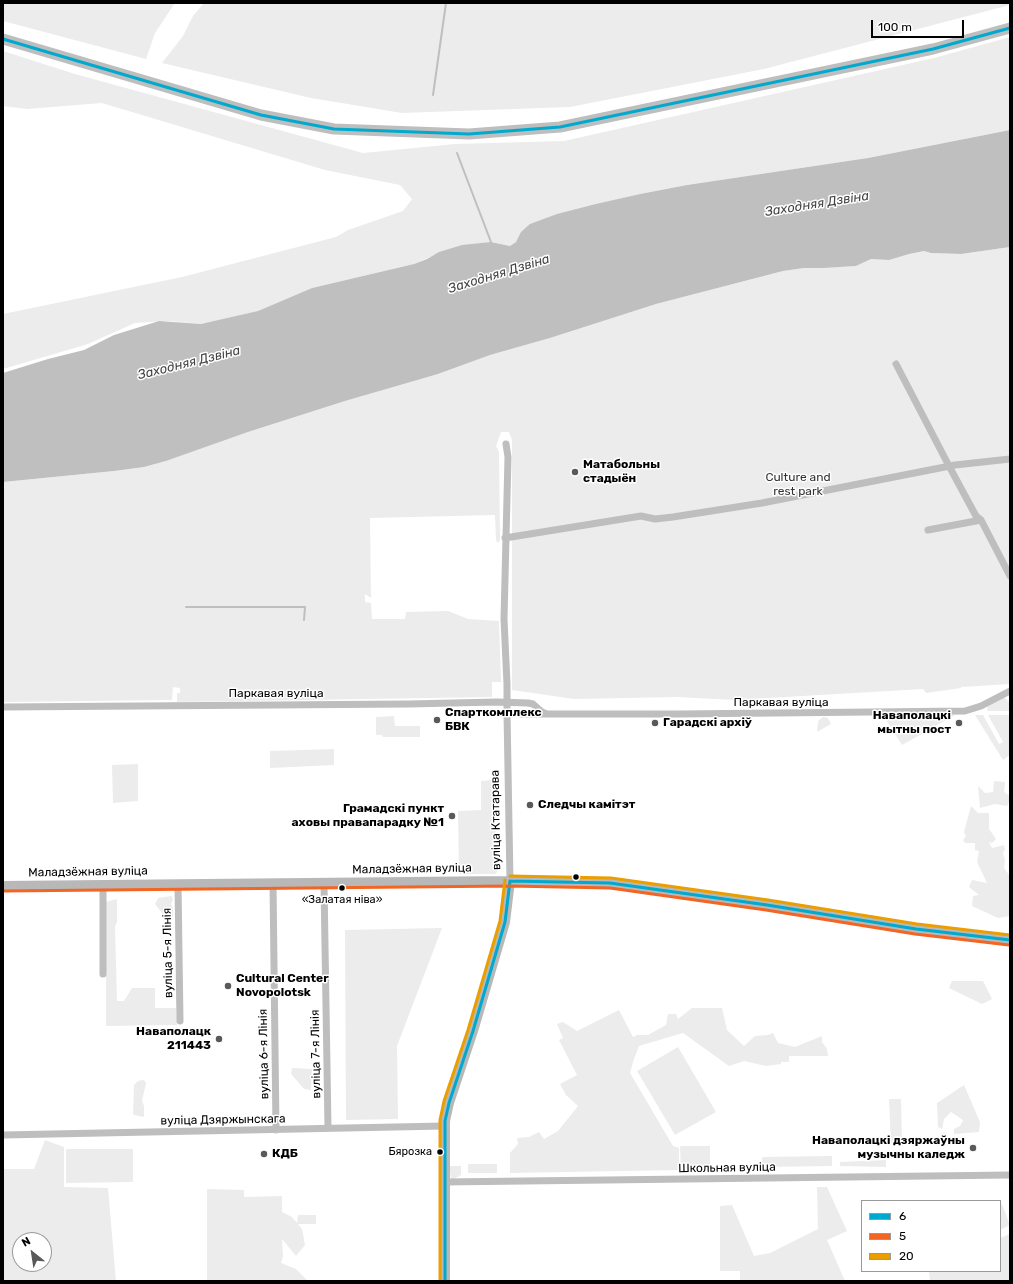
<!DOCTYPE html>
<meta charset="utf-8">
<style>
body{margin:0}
#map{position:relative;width:1013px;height:1284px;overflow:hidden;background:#fff;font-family:Rubik,sans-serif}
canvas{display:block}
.frame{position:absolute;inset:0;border:4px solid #000;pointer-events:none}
.legend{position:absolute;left:861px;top:1200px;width:140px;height:72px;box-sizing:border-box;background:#fff;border:1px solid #999;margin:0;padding:5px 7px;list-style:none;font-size:12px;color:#000}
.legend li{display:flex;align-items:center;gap:8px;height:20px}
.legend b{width:20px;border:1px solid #999}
.north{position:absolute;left:12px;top:1232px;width:40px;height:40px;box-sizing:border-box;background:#fff;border:1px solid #999;border-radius:50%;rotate:330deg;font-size:11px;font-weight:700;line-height:16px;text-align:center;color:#000}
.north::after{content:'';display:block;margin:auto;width:14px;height:18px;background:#595959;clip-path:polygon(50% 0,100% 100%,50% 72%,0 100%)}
.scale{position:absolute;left:871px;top:20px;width:93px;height:18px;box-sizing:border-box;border:2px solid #000;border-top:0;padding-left:5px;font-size:12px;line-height:14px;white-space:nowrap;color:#000;-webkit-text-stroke:3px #fff;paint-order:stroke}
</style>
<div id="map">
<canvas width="1013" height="1284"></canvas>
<div class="frame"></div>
<ul class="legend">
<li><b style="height:5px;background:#00a9ce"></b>6</li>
<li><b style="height:5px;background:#f26522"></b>5</li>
<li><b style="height:5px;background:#eb9e00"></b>20</li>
</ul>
<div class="north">N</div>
<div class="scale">100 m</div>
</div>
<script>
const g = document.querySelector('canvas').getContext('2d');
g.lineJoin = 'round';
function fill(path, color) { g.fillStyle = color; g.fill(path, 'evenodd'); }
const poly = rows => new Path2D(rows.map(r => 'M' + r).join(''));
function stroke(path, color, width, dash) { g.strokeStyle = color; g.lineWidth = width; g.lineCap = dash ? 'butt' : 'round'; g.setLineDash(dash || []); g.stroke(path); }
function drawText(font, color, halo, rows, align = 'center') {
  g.font = font + ' Rubik,sans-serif'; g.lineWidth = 3; g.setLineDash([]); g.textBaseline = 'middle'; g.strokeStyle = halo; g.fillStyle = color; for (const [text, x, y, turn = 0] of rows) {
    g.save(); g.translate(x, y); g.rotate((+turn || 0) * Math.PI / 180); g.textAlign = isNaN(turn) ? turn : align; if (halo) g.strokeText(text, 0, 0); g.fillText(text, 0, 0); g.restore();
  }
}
fill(poly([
 [3,3,175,3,155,33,146,59,3,21],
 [204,3,1010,3,1010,5,764,69,570,107,402,113,311,98,162,63,183,36,193,16],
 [1010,37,1010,130,868,158,687,185,640,194,558,214,519,238,516,242,510,246,491,242,446,250,414,264,312,288,258,311,214,322,201,324,169,321,135,323,88,344,3,369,3,314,182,277,336,237,348,230,403,211,412,199,400,185,325,170,102,103,27,109,3,106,3,51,75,74,363,153,455,144,564,141,934,58],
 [1010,247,1010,684,961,687,961,688,926,693,923,689,734,700,678,697,574,699,512,690,512,440,509,432,501,432,496,446,499,452,500,540,498,543,496,540,495,515,370,518,371,598,365,594,365,602,371,603,372,619,405,619,406,612,448,611,468,619,499,621,501,682,492,682,492,697,177,702,177,693,180,693,180,688,173,687,172,700,3,702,3,482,114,471,144,467,166,461,248,432,345,401,438,374,490,355,550,338,656,304,783,271,804,268,824,268,856,266,871,259,889,260,909,254,924,251,931,253,961,254],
 [1004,697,1008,701,1010,700,1010,711,988,711,987,709,988,705],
 [955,715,902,745,884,716],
 [975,715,983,715,999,744,1003,742,988,715,1010,715,1010,755,1003,760],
 [394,716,395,726,420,726,420,737,383,737,382,735,376,735,376,717],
 [823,717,828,718,831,724,817,732,818,721],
 [334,749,334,765,270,768,270,751],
 [138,764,138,801,113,803,112,765],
 [494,780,497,872,495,874,459,874,458,811,481,810,481,781],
 [994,781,1005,782,1004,792,1010,796,1010,800,1007,806,995,804,980,808,978,786,985,793,993,792],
 [971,806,978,813,989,813,989,829,996,839,992,843,989,842,992,848,1004,845,1005,849,1003,853,1005,860,1004,868,1010,876,1010,916,998,918,972,906,973,896,979,895,969,887,972,880,987,883,977,862,979,851,975,850,975,843,965,843,963,840,966,836,964,832],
 [172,896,173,900,171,904,173,909,173,916,165,917,155,904,158,898],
 [117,899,117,922,115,927,117,1001,124,1001,132,988,155,988,155,1008,176,1008,177,1025,106,1026,106,910,105,902],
 [442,928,397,1046,398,1119,346,1120,345,930],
 [952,981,983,981,992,999,982,1004,949,988],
 [692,1008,722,1008,727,1030,744,1046,755,1036,768,1035,773,1033,778,1043,795,1047,822,1036,822,1042,827,1049,828,1056,789,1056,789,1062,781,1062,781,1064,766,1066,744,1061,729,1066,683,1033,639,1046,634,1059,630,1073,673,1146,679,1148,679,1170,510,1173,510,1153,518,1144,517,1138,529,1137,539,1132,544,1139,558,1131,578,1106,566,1095,560,1084,577,1075,559,1040,563,1038,557,1024,563,1022,577,1031,619,1010,633,1037,637,1035,648,1035,666,1025,668,1014,676,1014,678,1019],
 [678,1047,716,1112,675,1135,637,1071],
 [292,1068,312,1069,311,1090,304,1089,291,1074],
 [142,1080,144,1080,146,1083,142,1101,144,1106,144,1116,143,1117,134,1115,133,1113,134,1085,138,1081],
 [964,1085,980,1122,979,1132,954,1134,954,1129,960,1126,963,1120,951,1112,944,1119,942,1129,938,1127,937,1103],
 [889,1099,901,1099,902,1143,891,1143],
 [45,1140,64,1147,64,1187,108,1188,116,1281,3,1281,3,1169,34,1169],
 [20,1240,44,1240,44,1264,20,1264],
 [680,1146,710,1146,710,1169,681,1169],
 [66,1149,133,1149,133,1182,66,1183],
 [832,1156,832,1166,762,1167,762,1157],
 [886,1160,886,1167,840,1166,840,1162],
 [468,1164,497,1164,497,1173,468,1173],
 [449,1166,461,1166,461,1175,452,1180,451,1179],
 [817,1187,827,1187,847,1231,827,1240,845,1281,740,1281,740,1271,720,1271,720,1206,732,1205,754,1256,770,1253,818,1229],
 [207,1189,244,1190,244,1197,282,1196,282,1212,292,1217,297,1223,298,1215,316,1215,316,1224,298,1224,302,1229,305,1245,296,1256,282,1239,283,1256,281,1263,296,1269,308,1281,207,1281],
 [1002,1204,1010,1225,1000,1230,1000,1205],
 [1010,1234,1010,1281,930,1281,929,1271,1000,1271,1000,1238]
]), '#ececec');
fill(poly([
 [1010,130,1010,247,961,254,931,253,924,251,909,254,889,260,871,259,856,266,824,268,804,268,783,271,656,304,550,338,490,355,438,374,345,401,248,432,166,461,144,467,114,471,3,482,3,373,48,359,84,350,114,335,159,321,201,324,258,311,312,288,414,264,427,259,439,252,462,245,491,242,510,246,516,242,521,232,530,224,557,214,596,204,640,194,687,185,868,158]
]), '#bfbfbf');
stroke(poly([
 [433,95,446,3],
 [457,153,491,242],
 [186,607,305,607,304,620]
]), '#bfbfbf', 2);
stroke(poly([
 [896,364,949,466,976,516,981,520,1010,576],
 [506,444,508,457,504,619,507,684,507,713,510,881],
 [928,530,981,520],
 [505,538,641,516,655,519,673,517,762,503,955,465,1010,459],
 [3,707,409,704,497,702,528,703,533,704,542,712,547,714],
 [521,714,680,714,965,711,981,706,1010,691],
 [273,883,276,1130],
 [324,884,328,1128],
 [178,885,180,1021],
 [103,974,103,885],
 [3,1135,444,1126],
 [444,1182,1010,1175]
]), '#bebebe', 7);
stroke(poly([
 [3,886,510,881,610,883,767,905,916,929,1010,940],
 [445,1281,445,1121,449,1103,473,1031,505,922,510,881]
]), '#b8b8b8', 10);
stroke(poly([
 [3,39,261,115,334,129,469,134,560,127,933,49,1010,28]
]), '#bebebe', 11);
stroke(poly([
 [3,39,261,115,334,129,469,134,560,127,933,49,1010,28],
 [510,881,610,883,767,905,916,929,1010,940],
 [445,1281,445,1121,449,1103,473,1031,505,922,510,881]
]), '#00a9ce', 3);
stroke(poly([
 [3,891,510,886,610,888,766,910,915,934,1009,945]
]), '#f26522', 3);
stroke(poly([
 [510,876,611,878,768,900,917,924,1010,935],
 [440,1281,440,1120,444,1101,468,1030,500,921,505,880]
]), '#eb9e00', 3);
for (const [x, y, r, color] of [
 [575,472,4,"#595959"],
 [437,720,4,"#595959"],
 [655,723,4,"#595959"],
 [959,723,4,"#595959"],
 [530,805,4,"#595959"],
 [452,816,4,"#595959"],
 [576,877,3.5,"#000"],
 [342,888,3.5,"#000"],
 [228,986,4,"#595959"],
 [219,1039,4,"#595959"],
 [973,1148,4,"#595959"],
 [440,1152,3.5,"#000"],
 [264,1154,4,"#595959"]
]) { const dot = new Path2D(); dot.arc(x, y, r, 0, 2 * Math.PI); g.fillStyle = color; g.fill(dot); stroke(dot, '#fff', 1.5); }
drawText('11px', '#000', '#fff', [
 ["«Залатая ніва»",342,900],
 ["Бярозка",432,1152,"right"]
]);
drawText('bold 12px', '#000', '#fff', [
 ["Матабольны",583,465],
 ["стадыён",583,479],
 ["Спарткомплекс",445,713],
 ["БВК",445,727],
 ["Наваполацкі",951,716,"right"],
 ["мытны пост",951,730,"right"],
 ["Гарадскі архіў",663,723],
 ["Следчы камітэт",538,805],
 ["Грамадскі пункт",444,809,"right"],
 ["аховы правапарадку №1",444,823,"right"],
 ["Cultural Center",236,979],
 ["Novopolotsk",236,993],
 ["Наваполацк",211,1032,"right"],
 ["211443",211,1046,"right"],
 ["Наваполацкі дзяржаўны",965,1141,"right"],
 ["музычны каледж",965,1155,"right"],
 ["КДБ",272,1154]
], 'left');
drawText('12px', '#333', '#fff', [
 ["Culture and",798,478],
 ["rest park",798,492]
]);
drawText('12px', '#000', '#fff', [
 ["Паркавая вуліца",276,694],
 ["Паркавая вуліца",781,703],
 ["вуліца Ктатарава",496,820,-91],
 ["Маладзёжная вуліца",412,869,-1],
 ["Маладзёжная вуліца",88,872,-1],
 ["вуліца 5-я Лінія",168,953,-91],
 ["вуліца 6-я Лінія",264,1054,-91],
 ["вуліца 7-я Лінія",316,1054,-91],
 ["вуліца Дзяржынскага",223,1120,-1],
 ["Школьная вуліца",727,1168,-1]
]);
drawText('italic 13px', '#444', '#fff', [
 ["Заходняя Дзвіна",817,204,-9],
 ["Заходняя Дзвіна",499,274,-17],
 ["Заходняя Дзвіна",189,363,-14]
]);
</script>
